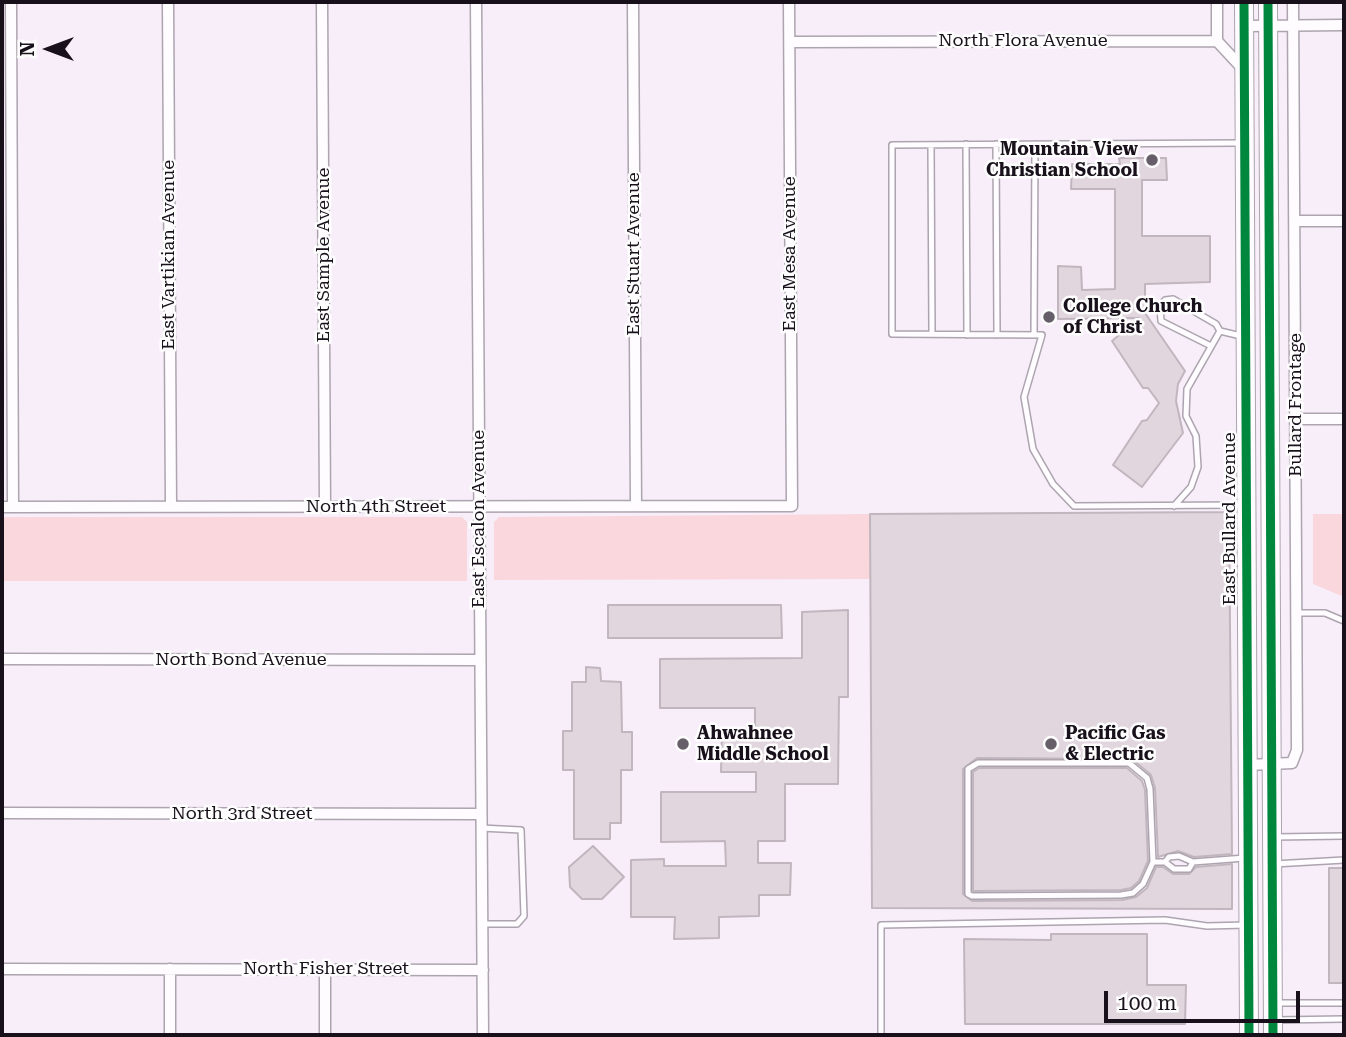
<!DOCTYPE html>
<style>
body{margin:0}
#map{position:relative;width:1346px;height:1037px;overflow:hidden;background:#f8eefa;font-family:"Roboto Serif",serif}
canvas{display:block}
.frame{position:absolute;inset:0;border:4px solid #18101a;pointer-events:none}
.north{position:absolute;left:14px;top:14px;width:70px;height:70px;-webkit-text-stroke:5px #fdfdfd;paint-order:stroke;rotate:270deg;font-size:19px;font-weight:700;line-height:28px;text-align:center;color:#18101a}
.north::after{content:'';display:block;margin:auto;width:24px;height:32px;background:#18101a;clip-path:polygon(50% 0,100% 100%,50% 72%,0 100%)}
.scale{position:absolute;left:1104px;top:991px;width:196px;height:32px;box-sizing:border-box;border:4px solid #18101a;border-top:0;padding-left:9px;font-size:21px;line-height:24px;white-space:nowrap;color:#18101a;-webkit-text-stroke:5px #fdfdfd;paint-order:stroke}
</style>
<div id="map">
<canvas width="1346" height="1037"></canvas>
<div class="frame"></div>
<div class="north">N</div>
<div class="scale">100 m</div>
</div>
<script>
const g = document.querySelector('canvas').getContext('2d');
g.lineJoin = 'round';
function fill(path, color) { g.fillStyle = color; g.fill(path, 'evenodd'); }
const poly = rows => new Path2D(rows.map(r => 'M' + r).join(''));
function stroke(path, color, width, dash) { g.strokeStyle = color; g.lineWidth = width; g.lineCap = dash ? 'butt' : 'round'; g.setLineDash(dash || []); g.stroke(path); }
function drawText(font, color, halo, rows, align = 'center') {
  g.font = font + ' "Roboto Serif",serif'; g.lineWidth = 5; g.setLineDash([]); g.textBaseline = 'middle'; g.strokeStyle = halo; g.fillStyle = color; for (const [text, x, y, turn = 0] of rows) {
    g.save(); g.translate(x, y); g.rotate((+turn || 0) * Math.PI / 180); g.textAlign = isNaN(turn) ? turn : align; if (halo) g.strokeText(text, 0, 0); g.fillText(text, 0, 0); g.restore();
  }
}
fill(poly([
 [870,514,871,579,494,580,494,522,499,517],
 [1313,514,1344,514,1344,597,1313,584],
 [2,517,462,517,467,522,467,581,2,581]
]), '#f9d7dd');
const building = poly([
 [1119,158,1166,158,1167,180,1142,180,1142,236,1210,236,1210,282,1145,284,1145,313,1185,371,1178,384,1176,401,1183,433,1142,487,1113,465,1142,421,1147,420,1159,403,1148,388,1143,388,1112,341,1139,318,1058,319,1058,266,1081,267,1082,290,1115,289,1115,189,1071,189,1072,164,1120,164,1119,158],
 [1229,512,1232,854,1194,857,1178,851,1158,857,1155,788,1151,775,1132,759,977,758,963,769,963,894,972,901,1122,900,1136,897,1147,888,1156,867,1163,867,1173,874,1189,874,1196,867,1232,864,1232,909,872,908,870,514,1229,512],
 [608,605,781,605,782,638,608,638,608,605],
 [848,610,848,697,839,697,838,784,785,784,785,841,758,841,758,863,791,863,790,895,759,895,759,916,719,917,719,938,674,939,675,917,631,917,631,860,664,859,664,866,726,866,725,841,661,842,661,792,756,792,756,772,721,772,722,728,755,728,755,708,660,708,660,659,802,658,802,612,848,610],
 [586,667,600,668,601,681,621,682,622,732,632,732,632,770,621,770,621,823,610,823,610,839,574,839,574,770,563,770,563,731,572,731,572,682,586,682,586,667],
 [979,768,1127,768,1142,781,1145,790,1148,861,1139,881,1131,888,1121,890,973,891,973,772,979,768],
 [593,846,624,877,602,899,582,899,570,887,569,867,593,846],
 [1329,868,1344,868,1344,983,1329,983,1329,868],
 [1051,934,1147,934,1147,985,1186,985,1185,1024,965,1024,964,939,1051,940,1051,934]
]);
fill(building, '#e1d6de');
stroke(building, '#c1b6be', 2);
const lane = poly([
 [1240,143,892,145,892,334,1042,335,1024,397,1033,449,1053,484,1074,506,1243,505],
 [966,144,967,335],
 [996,144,997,335],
 [931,145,932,334],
 [1220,331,1241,336],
 [1034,335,1035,144],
 [1174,506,1191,487,1198,467,1196,436,1186,416,1187,389,1220,331,1216,324,1173,299,1165,300,1160,306,1161,321,1211,346],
 [1297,613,1325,613,1344,621],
 [481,828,521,830,524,916,517,924,482,924],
 [1275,837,1344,836],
 [1153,862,1150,789,1147,778,1129,763,978,763,968,769,968,894,972,896,1121,895,1133,893,1143,884,1153,862,1165,862],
 [1193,862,1189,869,1174,869,1165,862,1169,857,1179,856,1193,862,1245,858],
 [1274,864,1344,860],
 [1277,1003,1344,1003],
 [1276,1020,1344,1019],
 [881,1035,881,925,1165,920,1207,926,1246,925]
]);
const street = poly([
 [11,2,13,507],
 [168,2,171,507],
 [322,2,325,507],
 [476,2,483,1035],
 [633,2,636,506],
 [1217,2,1217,41],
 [1244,26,1344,25],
 [790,42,1217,41,1243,69],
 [1295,221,1344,221],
 [1296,419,1344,419],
 [2,507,792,506,789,2],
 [2,659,480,660],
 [1248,765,1292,763,1297,750,1293,2],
 [2,813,481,814],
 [2,969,483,970],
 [325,969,325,1035],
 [170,1035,170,969]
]);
const primary = poly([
 [1244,2,1249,1035],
 [1268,2,1273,1035]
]);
stroke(lane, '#aca4ae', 8);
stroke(street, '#aca4ae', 13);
stroke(primary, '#aca4ae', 20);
stroke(lane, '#fefcfe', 5);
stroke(street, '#fefcfe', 10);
stroke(primary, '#fefcfe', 18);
stroke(poly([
 [1244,2,1249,1035],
 [1268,2,1273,1035]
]), '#00873e', 9);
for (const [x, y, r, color] of [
 [1152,160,7,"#665e68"],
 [1049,317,7,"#665e68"],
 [683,744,7,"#665e68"],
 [1051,744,7,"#665e68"]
]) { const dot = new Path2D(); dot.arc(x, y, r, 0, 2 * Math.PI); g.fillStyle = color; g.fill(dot); stroke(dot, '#fdfdfd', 2.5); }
drawText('18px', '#18101a', '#fdfdfd', [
 ["North Flora Avenue",1023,41],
 ["East Stuart Avenue",634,254,-90],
 ["East Mesa Avenue",790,254,-90],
 ["East Vartikian Avenue",169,255,-90],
 ["East Sample Avenue",324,255,-90],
 ["Bullard Frontage",1296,405,-90],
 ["North 4th Street",376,507],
 ["East Escalon Avenue",479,519,-90],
 ["East Bullard Avenue",1230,519,-90],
 ["North Bond Avenue",241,660],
 ["North 3rd Street",242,814],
 ["North Fisher Street",326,969]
]);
drawText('bold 18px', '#18101a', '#fdfdfd', [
 ["Mountain View",1138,150,"right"],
 ["Christian School",1138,171,"right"],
 ["College Church",1063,307],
 ["of Christ",1063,328],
 ["Ahwahnee",697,734],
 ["Middle School",697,755],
 ["Pacific Gas",1065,734],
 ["& Electric",1065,755]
], 'left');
</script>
